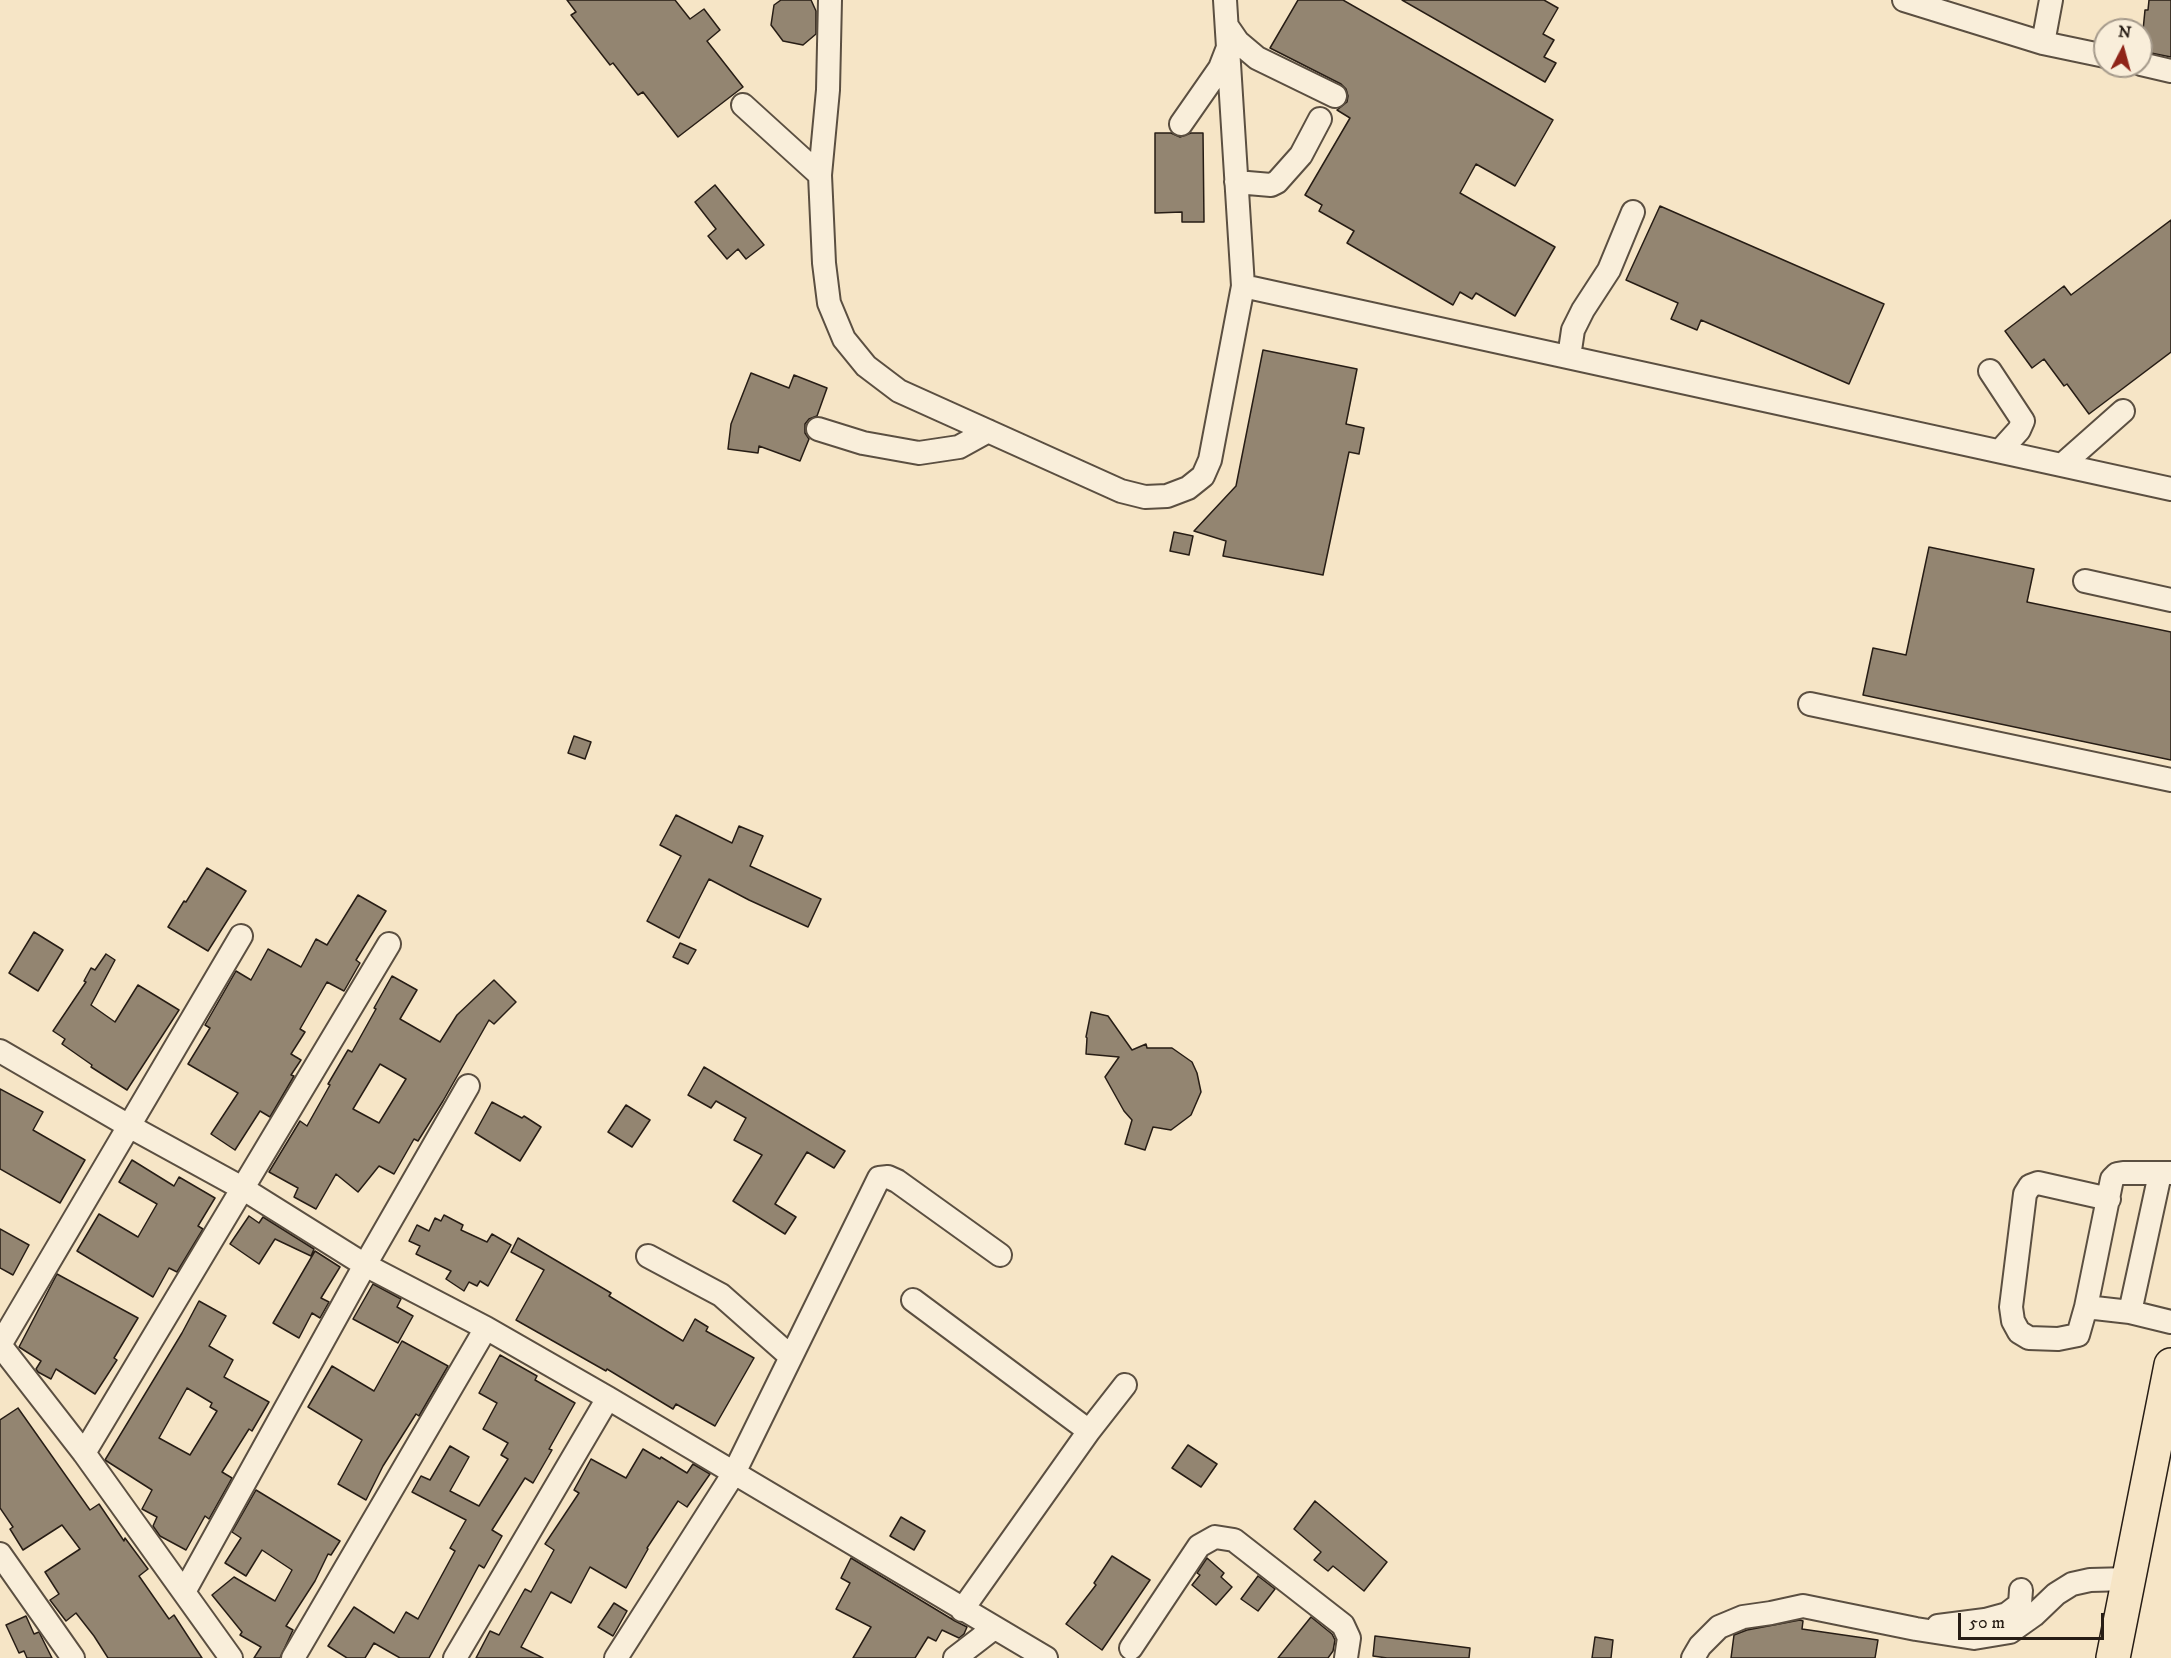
<!DOCTYPE html>
<style>
body{margin:0}
#map{position:relative;width:2171px;height:1658px;overflow:hidden;background:#f6e5c6;font-family:"IM FELL DW Pica",serif}
canvas{display:block}
.north{position:absolute;left:2093px;top:18px;width:60px;height:60px;box-sizing:border-box;background:#f9eeda;border:2px solid #a59a8b;border-radius:50%;rotate:6deg;font-size:16px;font-weight:700;line-height:24px;text-align:center;color:#271d15}
.north::after{content:'';display:block;margin:auto;width:21px;height:27px;background:#8f2418;clip-path:polygon(50% 0,100% 100%,50% 72%,0 100%)}
.scale{position:absolute;left:1958px;top:1613px;width:146px;height:27px;box-sizing:border-box;border:3px solid #271d15;border-top:0;padding-left:8px;font-size:18px;line-height:21px;white-space:nowrap;color:#271d15;-webkit-text-stroke:4px #f9eeda;paint-order:stroke}
</style>
<div id="map">
<canvas width="2171" height="1658"></canvas>
<div class="north">N</div>
<div class="scale">50 m</div>
</div>
<script>
const g = document.querySelector('canvas').getContext('2d');
g.lineJoin = 'round';
function fill(path, color) { g.fillStyle = color; g.fill(path, 'evenodd'); }
const poly = rows => new Path2D(rows.map(r => 'M' + r).join(''));
function stroke(path, color, width, dash) { g.strokeStyle = color; g.lineWidth = width; g.lineCap = dash ? 'butt' : 'round'; g.setLineDash(dash || []); g.stroke(path); }
const building = poly([
 [567,0,675,0,690,19,704,9,720,30,707,41,743,87,678,137,643,92,638,95,613,63,610,65,571,15,576,12,567,0],
 [781,0,811,0,816,11,816,34,803,45,783,41,771,25,774,5,781,0],
 [1298,0,1343,0,1553,120,1515,186,1476,164,1460,193,1555,247,1515,316,1476,293,1472,299,1460,292,1453,305,1347,243,1354,231,1319,211,1322,205,1305,195,1350,118,1337,110,1347,102,1348,96,1346,89,1341,84,1270,48,1298,0],
 [1402,0,1544,0,1558,8,1543,34,1554,40,1544,57,1556,63,1545,82,1402,0],
 [2149,0,2171,0,2171,57,2141,51,2145,10,2148,10,2149,0],
 [1155,133,1171,133,1180,137,1191,133,1203,133,1204,222,1182,222,1182,212,1155,213,1155,133],
 [715,185,764,245,746,259,738,249,727,259,708,236,716,229,695,202,715,185],
 [1660,206,1884,304,1849,384,1701,320,1697,330,1671,319,1678,303,1626,280,1660,206],
 [2171,220,2171,352,2089,414,2067,384,2064,386,2044,359,2032,368,2005,331,2064,286,2071,295,2171,220],
 [1263,350,1357,369,1346,424,1364,428,1359,454,1349,452,1323,575,1223,556,1226,541,1194,531,1236,486,1263,350],
 [751,373,789,388,794,375,827,388,817,416,809,419,805,424,805,433,809,439,800,461,759,446,758,453,728,449,731,424,751,373],
 [1174,532,1193,536,1189,555,1170,551,1174,532],
 [1929,547,2034,569,2027,602,2171,632,2171,760,1863,695,1873,648,1906,655,1929,547],
 [574,736,591,742,585,759,568,753,574,736],
 [676,815,732,843,739,826,763,836,750,866,821,899,808,927,749,900,709,879,679,938,647,921,681,856,660,845,676,815],
 [207,868,246,891,208,951,168,927,184,901,186,902,207,868],
 [358,895,386,911,356,960,360,963,344,991,327,982,300,1029,305,1032,291,1054,301,1060,291,1075,294,1076,270,1117,260,1111,235,1150,211,1134,238,1093,188,1064,210,1028,205,1025,236,971,251,980,268,949,301,967,316,939,327,945,358,895],
 [34,932,63,950,38,991,9,973,34,932],
 [680,943,696,950,688,964,673,957,680,943],
 [106,954,115,960,91,1005,115,1022,138,985,179,1010,127,1090,91,1067,92,1065,62,1044,65,1039,53,1031,86,982,84,981,91,968,95,970,106,954],
 [392,976,417,990,400,1019,440,1042,457,1015,494,980,516,1002,494,1024,489,1020,443,1101,418,1141,414,1139,394,1174,379,1166,358,1192,336,1174,316,1209,294,1197,298,1188,269,1172,300,1121,307,1126,330,1085,328,1084,348,1050,352,1052,376,1009,374,1008,392,976],
 [380,1064,406,1079,379,1123,353,1109,380,1064],
 [1091,1012,1108,1016,1132,1050,1146,1044,1147,1048,1172,1048,1192,1062,1197,1073,1201,1092,1191,1115,1171,1130,1153,1127,1145,1150,1125,1144,1132,1120,1124,1111,1105,1077,1119,1057,1086,1054,1087,1038,1086,1037,1091,1012],
 [704,1067,845,1151,834,1168,807,1152,775,1204,796,1217,785,1234,733,1201,762,1155,734,1140,746,1118,716,1101,711,1108,688,1095,704,1067],
 [0,1089,43,1112,33,1130,85,1160,60,1203,0,1169,0,1089],
 [492,1102,522,1118,524,1116,541,1127,520,1161,475,1133,492,1102],
 [626,1105,650,1120,632,1147,608,1132,626,1105],
 [132,1160,174,1186,179,1177,215,1198,198,1226,203,1229,177,1272,169,1268,153,1297,77,1251,99,1214,138,1237,157,1204,119,1182,132,1160],
 [444,1215,463,1225,461,1230,487,1242,492,1234,511,1245,488,1286,480,1281,477,1286,469,1282,464,1291,446,1279,451,1271,416,1254,420,1246,409,1241,417,1225,429,1231,435,1218,441,1221,444,1215],
 [249,1216,259,1223,263,1217,314,1249,311,1256,275,1239,259,1264,230,1244,249,1216],
 [0,1229,29,1245,13,1275,0,1268,0,1229],
 [518,1238,611,1293,609,1296,683,1341,695,1319,708,1327,706,1331,754,1358,715,1426,676,1404,673,1409,607,1369,606,1371,516,1320,544,1270,511,1252,518,1238],
 [315,1251,340,1267,321,1298,329,1302,320,1318,312,1313,299,1338,273,1323,315,1251],
 [57,1274,138,1318,114,1358,117,1360,95,1394,56,1369,51,1379,38,1372,36,1369,41,1361,19,1347,57,1274],
 [373,1284,401,1299,397,1307,413,1316,398,1343,353,1319,373,1284],
 [199,1301,226,1316,209,1346,233,1360,224,1377,269,1402,252,1431,249,1429,222,1472,232,1478,209,1519,205,1516,186,1550,160,1536,153,1526,157,1517,142,1509,152,1490,105,1460,182,1333,199,1301],
 [187,1388,212,1403,210,1407,217,1411,190,1455,159,1438,187,1388],
 [402,1341,448,1366,419,1416,416,1414,383,1466,366,1500,338,1484,362,1440,308,1407,332,1366,374,1391,402,1341],
 [500,1355,537,1376,535,1380,575,1403,549,1449,552,1450,533,1483,525,1478,492,1530,502,1536,484,1568,479,1565,429,1658,400,1658,374,1643,365,1658,347,1658,328,1646,354,1607,394,1633,406,1612,418,1619,455,1551,450,1548,466,1520,412,1492,421,1476,430,1480,450,1446,469,1457,450,1491,479,1506,508,1459,501,1455,508,1443,483,1429,497,1403,479,1393,500,1355],
 [18,1408,90,1510,99,1504,124,1541,125,1538,148,1569,139,1576,169,1619,174,1615,202,1658,108,1658,94,1636,76,1613,66,1621,50,1600,59,1594,45,1572,80,1549,62,1525,23,1550,10,1529,13,1527,0,1508,0,1420,18,1408],
 [1188,1445,1217,1464,1201,1487,1172,1468,1188,1445],
 [643,1449,660,1459,661,1457,687,1473,693,1464,710,1474,687,1507,678,1501,647,1548,648,1549,626,1588,590,1567,571,1603,551,1592,521,1647,543,1658,476,1658,490,1631,499,1635,525,1589,531,1592,554,1550,545,1544,579,1493,574,1490,591,1459,626,1478,643,1449],
 [256,1490,340,1541,331,1555,328,1554,315,1581,286,1626,293,1630,280,1658,254,1658,261,1647,240,1635,242,1632,212,1595,234,1577,275,1601,292,1570,262,1550,246,1576,225,1563,241,1538,232,1532,256,1490],
 [1315,1501,1387,1562,1364,1591,1333,1566,1328,1571,1314,1560,1321,1552,1294,1529,1315,1501],
 [901,1517,925,1531,914,1550,890,1536,901,1517],
 [1112,1556,1150,1580,1102,1650,1066,1624,1096,1585,1094,1583,1112,1556],
 [851,1558,955,1621,967,1627,964,1634,959,1638,942,1630,936,1641,928,1637,915,1658,853,1658,871,1627,836,1609,850,1583,841,1578,851,1558],
 [1207,1558,1224,1573,1221,1577,1232,1587,1216,1605,1192,1585,1200,1575,1197,1573,1207,1558],
 [1258,1576,1275,1589,1258,1611,1241,1599,1258,1576],
 [614,1603,627,1611,613,1636,598,1627,614,1603],
 [26,1616,34,1634,39,1632,52,1658,27,1658,24,1651,19,1653,6,1625,26,1616],
 [1311,1617,1332,1634,1335,1640,1333,1651,1328,1658,1278,1658,1311,1617],
 [1800,1620,1803,1621,1802,1629,1878,1640,1875,1658,1731,1658,1734,1635,1747,1630,1800,1620],
 [1375,1636,1470,1648,1469,1658,1387,1658,1373,1656,1375,1636],
 [1595,1637,1613,1640,1611,1658,1592,1658,1595,1637]
]);
fill(building, '#938571');
stroke(building, '#271d15', 1.5);
const minor = poly([
 [830,0,828,90,820,175,824,263,829,303,844,339,866,366,899,391,1121,491,1145,497,1167,496,1188,488,1203,476,1210,460,1243,286,1225,0],
 [1904,0,2043,43,2105,56],
 [1227,26,1238,42,1257,58,1335,96],
 [2043,43,2051,0],
 [2141,64,2171,71],
 [743,105,820,175],
 [1181,124,1220,68,1227,50],
 [1236,182,1271,185,1277,182,1301,155,1320,119],
 [1243,286,2171,489],
 [1569,357,1573,330,1583,310,1609,270,1633,212],
 [1990,371,2023,421,2019,430,2000,451],
 [818,429,863,443,919,453,959,447,988,431],
 [2062,465,2123,411],
 [2085,581,2171,600],
 [1810,704,2171,780],
 [0,1051,129,1126,242,1188,365,1265,486,1328,608,1398,1046,1658],
 [2171,1173,2123,1173,2117,1174,2112,1179,2086,1307,2130,1312,2171,1322],
 [648,1256,721,1295,790,1356],
 [913,1300,1089,1431,962,1610],
 [2086,1307,2078,1335,2058,1339,2029,1338,2019,1332,2013,1321,2011,1307,2025,1194,2030,1186,2038,1183,2109,1199],
 [2130,1312,2160,1174],
 [1089,1431,1125,1385],
 [84,1453,389,944],
 [0,1554,73,1658],
 [184,1592,365,1265,468,1086],
 [1938,1626,1985,1620,2007,1614,2020,1604,2021,1590],
 [1131,1648,1199,1546,1215,1537,1234,1540,1343,1625,1349,1638,1346,1658],
 [231,1658,84,1453,0,1345,241,936],
 [293,1658,486,1328],
 [455,1658,608,1398],
 [616,1658,734,1473,879,1178,888,1177,897,1181,1000,1255],
 [955,1658,994,1628],
 [1693,1658,1700,1646,1719,1627,1743,1617,1771,1613,1803,1606,1916,1629,1974,1638,2010,1632,2034,1615,2056,1594,2072,1584,2090,1580,2129,1579]
]);
const highway = poly([
 [2113,1658,2171,1365]
]);
stroke(minor, '#5b4f41', 26);
stroke(highway, '#271d15', 36);
stroke(minor, '#f9eeda', 22);
stroke(highway, '#f6e5c6', 33);
</script>
